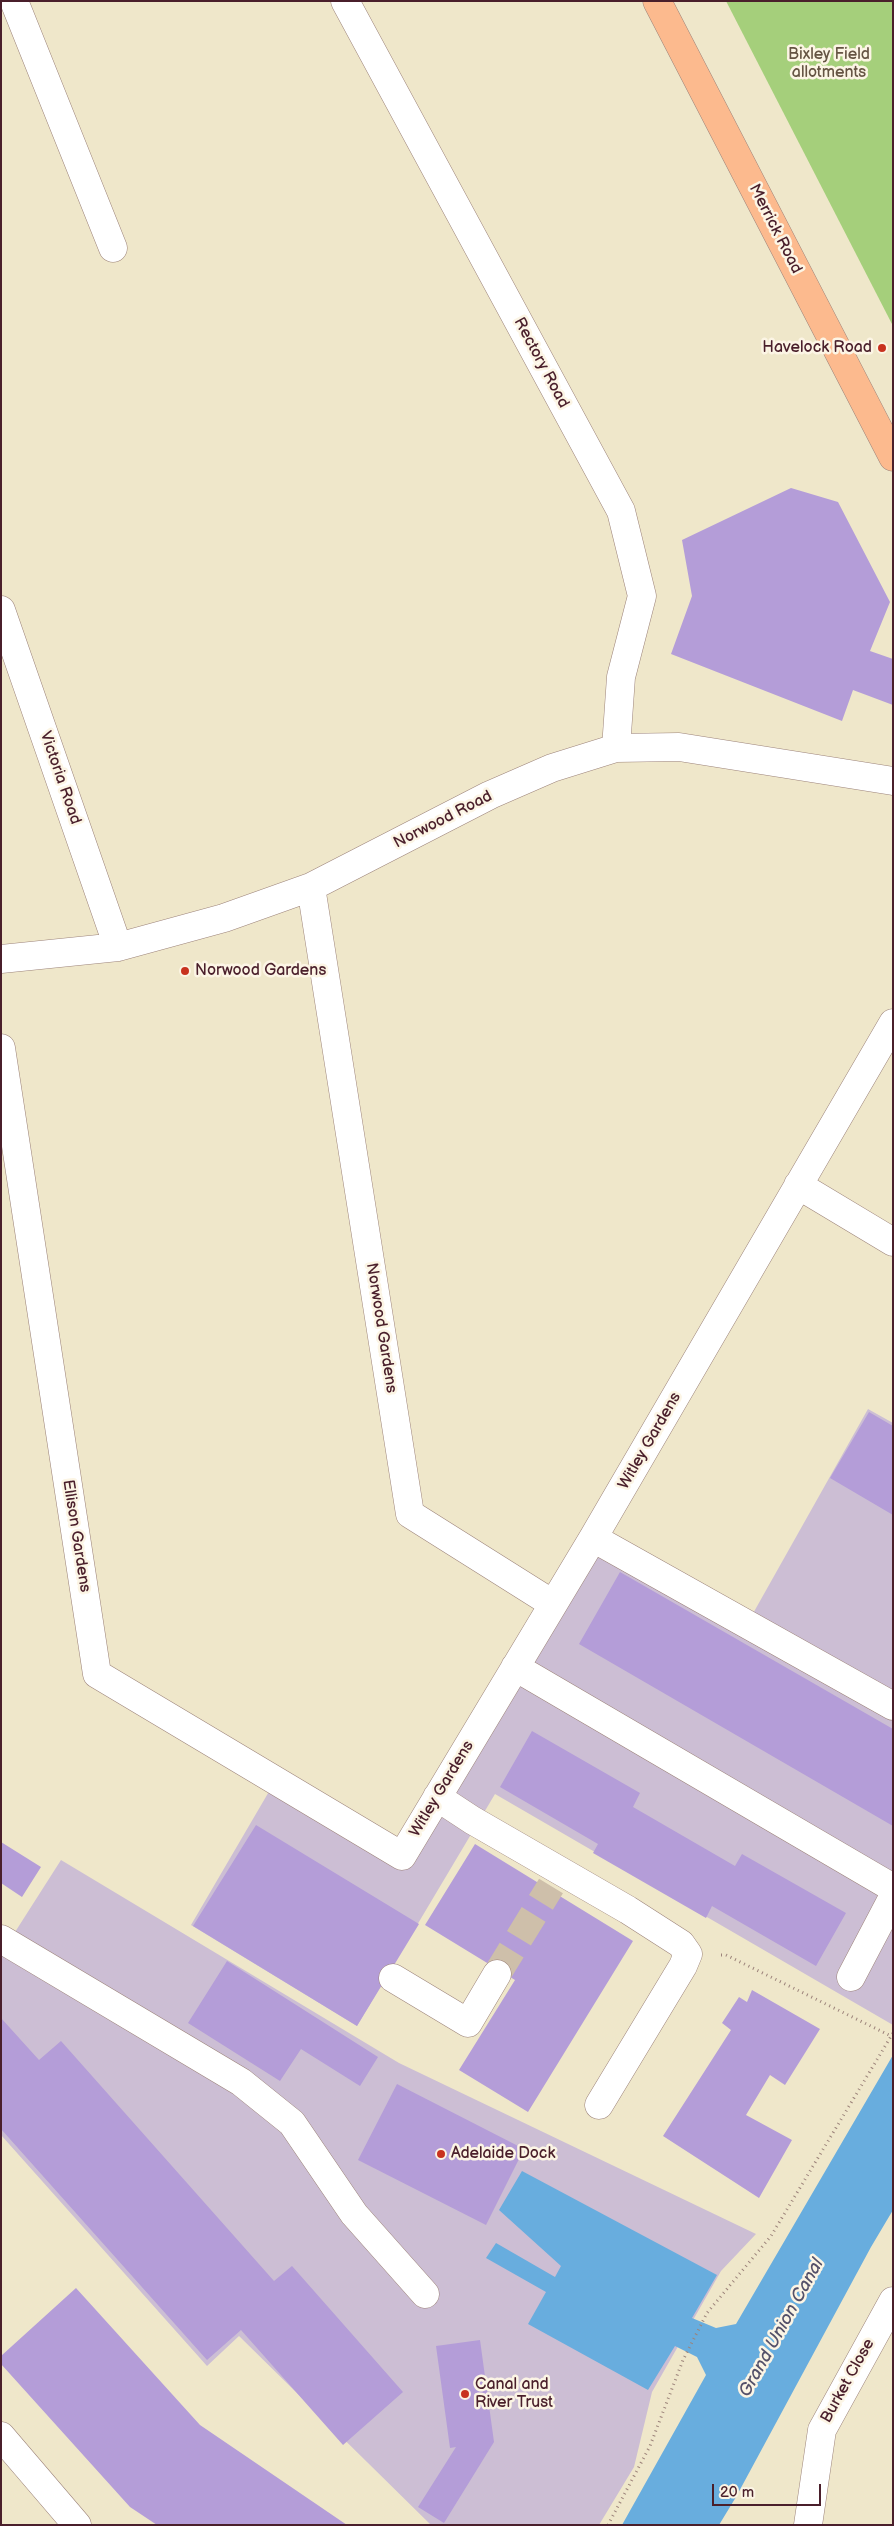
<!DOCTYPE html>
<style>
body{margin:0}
#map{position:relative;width:894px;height:2526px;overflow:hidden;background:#efe7ca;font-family:"Balsamiq Sans",sans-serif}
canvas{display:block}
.frame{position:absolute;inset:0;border:2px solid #4a1f2b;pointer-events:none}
.scale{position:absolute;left:712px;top:2484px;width:109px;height:22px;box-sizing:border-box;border:2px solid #4a1f2b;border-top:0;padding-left:6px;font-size:15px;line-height:18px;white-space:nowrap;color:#4a1f2b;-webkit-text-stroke:4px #fcf5e5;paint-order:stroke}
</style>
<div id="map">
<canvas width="894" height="2526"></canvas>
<div class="frame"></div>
<div class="scale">20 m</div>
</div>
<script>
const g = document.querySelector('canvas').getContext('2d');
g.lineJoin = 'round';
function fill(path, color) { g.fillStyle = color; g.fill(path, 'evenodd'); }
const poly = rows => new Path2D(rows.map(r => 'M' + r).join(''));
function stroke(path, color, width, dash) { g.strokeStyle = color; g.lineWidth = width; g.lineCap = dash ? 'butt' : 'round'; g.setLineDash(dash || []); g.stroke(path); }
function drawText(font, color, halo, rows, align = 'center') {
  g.font = font + ' "Balsamiq Sans",sans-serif'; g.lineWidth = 5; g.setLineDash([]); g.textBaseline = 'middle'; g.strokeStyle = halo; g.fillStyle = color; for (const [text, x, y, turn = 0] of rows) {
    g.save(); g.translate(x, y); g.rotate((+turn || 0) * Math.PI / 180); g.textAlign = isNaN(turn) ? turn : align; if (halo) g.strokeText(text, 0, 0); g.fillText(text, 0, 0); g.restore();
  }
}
fill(poly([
 [868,1409,893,1423,893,2025,495,1794,357,2026,191,1925,274,1783,404,1865,601,1537,751,1617],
 [61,1860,399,2063,756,2234,721,2271,652,2392,634,2467,599,2525,431,2525,239,2336,207,2366,1,2135,1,1954]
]), '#ccbed4');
fill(poly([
 [726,1,893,1,893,326]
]), '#a5cf7b');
fill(poly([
 [893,2055,893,2210,871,2247,736,2497,719,2525,622,2525,706,2375,697,2357,675,2346,648,2390,528,2324,546,2292,486,2258,496,2243,555,2277,561,2266,499,2210,522,2171,717,2275,692,2318,716,2328,736,2324]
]), '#68adde');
fill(poly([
 [791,488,838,502,890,602,870,651,893,659,893,705,853,690,842,721,671,654,692,596,682,540],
 [869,1412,893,1426,893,1515,830,1478],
 [620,1572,893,1729,893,1826,579,1644],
 [532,1731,640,1793,633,1807,735,1866,742,1854,846,1913,816,1966,712,1906,706,1918,593,1853,598,1844,500,1787],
 [256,1825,419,1924,357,2026,193,1926],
 [1,1842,41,1867,22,1897,1,1883],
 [475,1844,633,1941,528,2112,459,2070,515,1980,425,1925],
 [227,1961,378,2057,360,2086,301,2049,280,2081,188,2023],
 [752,1990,820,2029,785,2085,770,2075,746,2115,792,2140,759,2198,663,2136,731,2030,722,2023,739,1997,747,2002],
 [1,2018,39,2060,61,2041,274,2281,292,2266,403,2392,343,2445,241,2330,207,2360,1,2129],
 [397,2084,524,2149,486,2225,358,2160],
 [76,2288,200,2425,347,2525,157,2525,130,2507,1,2364,1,2356],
 [480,2340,494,2442,444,2523,418,2507,456,2447,450,2448,436,2346]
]), '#b49dd8');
stroke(poly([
 [497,1974,551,1886]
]), '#cebfaa', 28, [28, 14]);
const minor = poly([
 [14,1,113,248],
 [345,1,621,511,642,596,621,677,616,748],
 [1,610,118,947],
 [311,887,410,1514,553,1604],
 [1,959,118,947,224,918,311,887,490,795,552,768,616,748,679,747,893,781],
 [1,1048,97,1674,402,1856,593,1538,893,1023],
 [798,1185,893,1242],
 [593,1538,893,1706],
 [515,1667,893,1888],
 [437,1797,472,1820,628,1910,681,1944,688,1954,683,1966,599,2105],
 [1,1939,241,2082,292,2123,354,2214,425,2294],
 [851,1977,893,1897],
 [393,1978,468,2023,497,1974],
 [1,2436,77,2525],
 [808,2525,822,2430,893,2301]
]);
const major = poly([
 [657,1,893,457]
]);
stroke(minor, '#9c837a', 29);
stroke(major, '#9c837a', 29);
stroke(poly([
 [721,1955,726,1955,891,2036],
 [608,2525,650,2446,683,2360,707,2313,771,2236,893,2033]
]), '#9c837a', 3, [1, 4]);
stroke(minor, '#fff', 28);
stroke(major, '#fcba8e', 28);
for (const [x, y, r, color] of [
 [882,348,5,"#c8321e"],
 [185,971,5,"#c8321e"],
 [441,2154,5,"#c8321e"],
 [465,2394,5,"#c8321e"]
]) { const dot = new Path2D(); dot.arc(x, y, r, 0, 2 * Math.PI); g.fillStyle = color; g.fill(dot); stroke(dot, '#fcf5e5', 2); }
drawText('16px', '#655443', '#fcf5e5', [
 ["Bixley Field",829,55],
 ["allotments",829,73]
]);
drawText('16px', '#4a1f2b', '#fcf5e5', [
 ["Merrick Road",775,229,63],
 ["Rectory Road",541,363,62],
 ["Victoria Road",60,778,71],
 ["Norwood Road",443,820,-27],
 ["Norwood Gardens",381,1328,81],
 ["Witley Gardens",650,1441,-60],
 ["Ellison Gardens",76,1536,81],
 ["Witley Gardens",442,1789,-59],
 ["Burket Close",848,2381,-61]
]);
drawText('16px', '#4a1f2b', '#fcf5e5', [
 ["Havelock Road",872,348,"right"],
 ["Norwood Gardens",195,971],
 ["Adelaide Dock",451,2154],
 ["Canal and",475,2385],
 ["River Trust",475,2403]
], 'left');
drawText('italic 18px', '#54516a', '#fcf5e5', [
 ["Grand Union Canal",782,2328,-61]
]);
</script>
